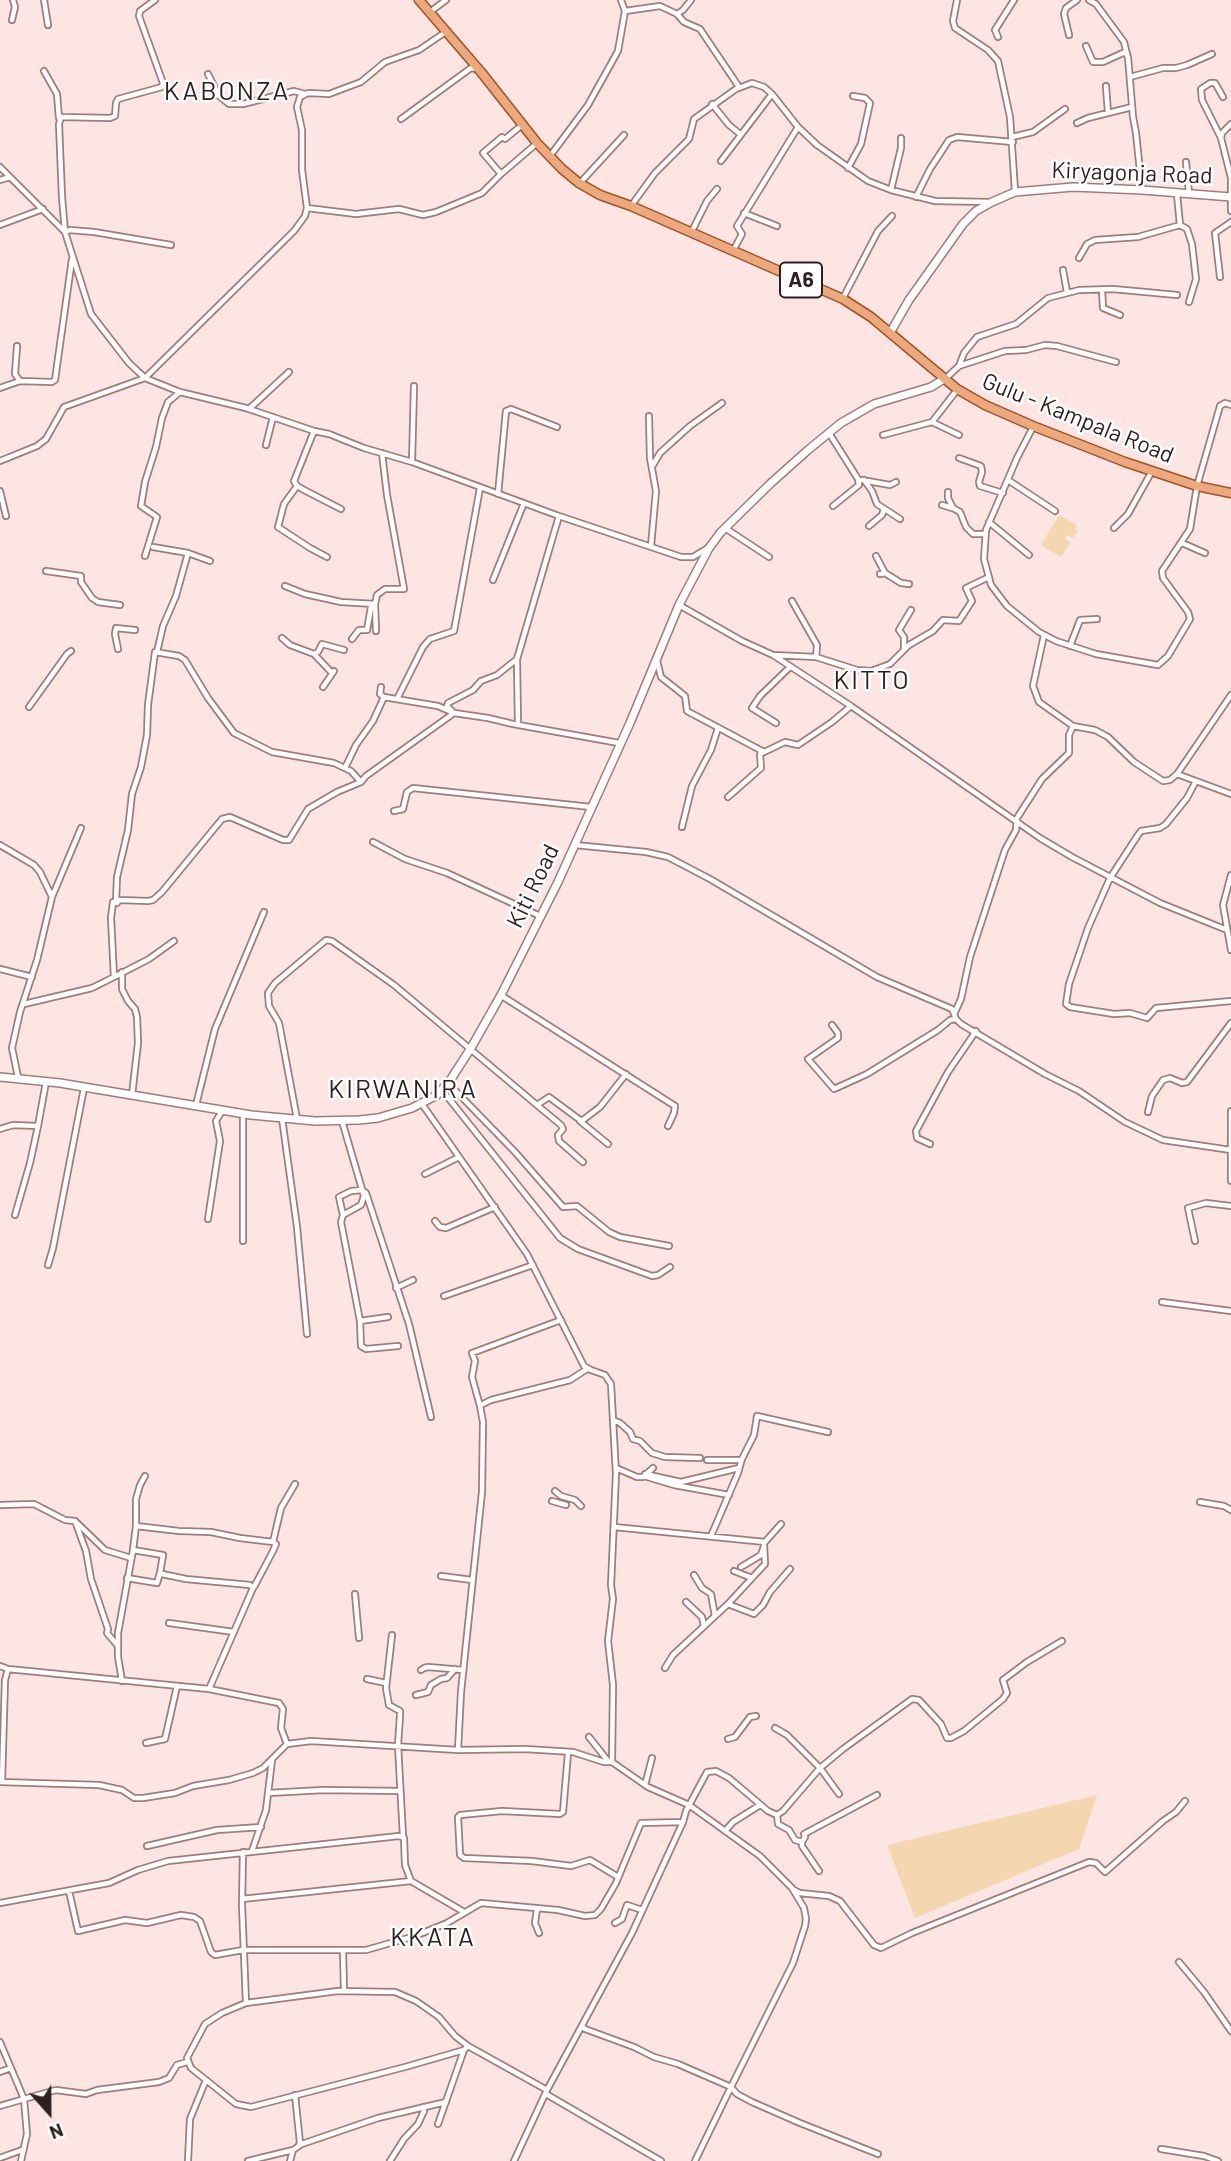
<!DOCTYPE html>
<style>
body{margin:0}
#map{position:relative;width:1231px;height:2161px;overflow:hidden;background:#fde5e3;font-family:Barlow,sans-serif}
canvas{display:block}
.north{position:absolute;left:14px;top:2077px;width:70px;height:70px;-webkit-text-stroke:5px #fff;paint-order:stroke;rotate:159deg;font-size:19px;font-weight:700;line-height:28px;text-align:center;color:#2e2020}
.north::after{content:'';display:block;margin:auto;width:24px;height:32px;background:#2e2020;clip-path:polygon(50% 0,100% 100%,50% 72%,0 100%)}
</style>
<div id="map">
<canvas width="1231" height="2161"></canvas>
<div class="north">N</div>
</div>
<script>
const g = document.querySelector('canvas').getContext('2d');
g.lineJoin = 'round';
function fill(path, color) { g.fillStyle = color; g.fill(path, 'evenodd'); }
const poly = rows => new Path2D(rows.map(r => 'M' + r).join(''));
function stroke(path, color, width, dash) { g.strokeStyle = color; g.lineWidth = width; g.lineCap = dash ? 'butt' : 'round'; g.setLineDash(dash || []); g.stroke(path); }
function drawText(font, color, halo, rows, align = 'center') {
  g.font = font + ' Barlow,sans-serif'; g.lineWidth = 5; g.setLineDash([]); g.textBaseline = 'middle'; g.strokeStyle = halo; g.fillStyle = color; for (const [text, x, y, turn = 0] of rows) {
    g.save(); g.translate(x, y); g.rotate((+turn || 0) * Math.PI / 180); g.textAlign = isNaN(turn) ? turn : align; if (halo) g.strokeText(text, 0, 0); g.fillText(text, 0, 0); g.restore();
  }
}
fill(poly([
 [1059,515,1077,525,1075,529,1078,530,1073,538,1067,535,1065,539,1071,542,1061,557,1041,545],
 [1097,1795,1079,1849,915,1918,887,1845]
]), '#f4d7b0');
const street = poly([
 [44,0,48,25],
 [155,0,140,11,139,16,163,83,162,87,118,99,116,103,115,116,110,118,61,117,59,124,62,197,65,232,70,230,94,232,171,245],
 [957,0,953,21,955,28,988,50,998,61,1010,117,1015,191],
 [1089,0,1096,4,1124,42,1127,54],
 [625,11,660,6,677,14,684,22,700,29,739,87],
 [430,12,446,0],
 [677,14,683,10,691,0],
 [12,20,15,7,13,0],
 [1069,35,1064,14,1066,8,1077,0],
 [998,37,995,30,1014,0],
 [1086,46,1093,62,1103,62,1125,52,1128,57,1133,117,1136,133,1142,190],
 [44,71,57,94,59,118],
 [208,74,219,96,229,104,243,104,294,91,305,94],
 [1130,77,1163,68,1176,68,1187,65,1212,54],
 [1106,86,1108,113],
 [712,104,729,125,740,134],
 [401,119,471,68,477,69],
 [1077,123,1088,118,1132,107],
 [1231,124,1222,133,1221,138,1231,178,1231,211],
 [1012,137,1033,132,1065,109],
 [1221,138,1202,100,1201,89,1210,83,1215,83,1223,97],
 [550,156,588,105,618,51,625,11,621,0],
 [721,161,772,94],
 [1186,162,1189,193],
 [0,167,65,232,91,314,129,363,145,378,180,392,246,408,314,431,329,434,364,448,412,462,559,516,681,557,693,557,708,548],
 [848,168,861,144,870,103,865,98,853,96],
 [501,174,536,144],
 [0,180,10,177],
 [580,183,624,135],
 [891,190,901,148,901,138],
 [916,197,930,169,949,140,957,137,1013,142],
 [631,206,655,173,689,139,694,119,736,89,752,83,764,87,772,94,798,127,817,145,868,181,891,190,935,201,991,202],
 [307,208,356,214,399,209,423,215,436,212,482,193,501,174,483,153,502,137,505,139,522,125],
 [744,213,777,226],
 [0,225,43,209],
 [1180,225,1187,229,1192,244,1196,279,1189,302],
 [692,231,707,201,717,189],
 [733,251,742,234,737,226,798,127],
 [1079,258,1087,244,1095,240,1138,237,1180,225,1177,194],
 [1063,270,1067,292],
 [1220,277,1215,233,1231,222],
 [1102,290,1103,308,1120,315],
 [843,298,878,231,892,216],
 [17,346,15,374,20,381,52,382,55,380,72,259],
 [959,366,964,353,977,337,1016,324,1048,298,1079,290,1113,289,1177,295],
 [945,379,959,366,1005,351,1026,350,1045,345,1057,346,1116,362],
 [0,388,20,381],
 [249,409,289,372],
 [649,416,650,458,656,491,651,546],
 [932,422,959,435],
 [1033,427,1017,458,986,530,984,559,991,585,1007,606,1039,632,1056,641,1096,654,1158,665,1168,656,1190,619,1188,612,1163,578,1162,571,1190,529,1197,486,1220,406,1225,403,1231,405],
 [314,431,294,481,297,486,306,491,341,509],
 [829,433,858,479,859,485,833,506],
 [883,435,932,422,957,390],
 [266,445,273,417],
 [959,458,981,466,982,472,979,482,980,486,1003,493],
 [0,461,37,446,46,439,64,407,145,378,294,231,305,216,307,208,302,170,302,130,297,107,300,97,308,93,329,94,361,82,385,62,419,50,447,31],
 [412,462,414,386],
 [653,465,660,453,690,426,722,403],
 [862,480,890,485,896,482],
 [864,480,872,491,877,504,900,519],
 [1008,480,1055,511],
 [297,486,284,504,278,527,310,548,327,557],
 [0,491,6,516],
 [948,492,948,498,953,508,960,512,966,527,973,534,985,534],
 [498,494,506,411,511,409,557,427],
 [942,505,952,508],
 [989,522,1029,555],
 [869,526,882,515,884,509],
 [725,528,769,557],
 [1114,528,1128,514,1152,471],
 [1182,543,1205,553],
 [153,547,188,553,210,561],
 [145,556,157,517,141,506,145,482,156,447,162,418,168,402,180,392],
 [876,556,885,573],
 [46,571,81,576,81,582,92,598,98,602,120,605],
 [880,574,885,573,901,583,909,584],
 [493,580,524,503],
 [285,586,305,594,341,602,375,604,371,607,367,630,359,630,352,639],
 [792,601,817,645,816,657],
 [679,605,742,641,773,655,816,657,857,670,871,671,890,664,909,645,933,631,943,620,959,621,972,601,966,588,989,577],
 [376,631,375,604,377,595,385,589,404,589,387,495,382,453],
 [1044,635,1033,686,1039,702,1073,726,1095,730,1108,737,1134,762,1163,781,1170,780,1177,774,1231,695],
 [282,638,290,645,314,654,332,673],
 [1070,646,1080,620,1097,619],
 [118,649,115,634,116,628,135,630],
 [904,649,904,637,899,630,911,610],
 [157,652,163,626,176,596,188,553],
 [314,654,318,652,322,644,344,650],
 [773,655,851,706,1040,838,1072,857,1160,903,1227,930],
 [517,660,518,725],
 [657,661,661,677,685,696,687,711,764,752],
 [323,687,334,671],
 [384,697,438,706,454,713,488,718,513,724,619,743],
 [397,699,423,647,430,639,454,631,480,488],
 [29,707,67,654,71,651],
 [776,723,752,708,760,696,790,667],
 [345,768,356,745,373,721,384,697,380,694,381,687],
 [1177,774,1231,794],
 [1196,781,1187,798,1166,824,1160,828,1141,831,1138,835,1110,878,1088,928,1069,984,1066,1004,1070,1007,1114,1014,1130,1013,1147,1018,1156,1008,1231,1001],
 [728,797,761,768,760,754,785,742,798,745,832,722,851,706],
 [394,811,403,809,407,792,413,788,591,807],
 [682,827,692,786,711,750,718,728],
 [373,842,405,859,447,873,540,916],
 [0,845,34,865,40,872,52,897],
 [575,845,646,852,668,857,710,879,877,977,952,1009,956,1019,961,1024,1045,1074,1079,1091,1125,1122,1163,1140,1231,1150],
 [1231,875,1223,905,1231,950],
 [116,902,117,877,128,830,132,794,141,767,147,735,148,705,155,652,179,656,185,660,208,698,234,733,272,752,334,763,351,771,361,782],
 [0,969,32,977],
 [122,972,122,989,128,1001,135,1009,137,1017,138,1043,132,1095],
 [114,977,149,959,174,941],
 [502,996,675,1106,674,1113,668,1126],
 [24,1004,92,988,114,977,111,918,113,902,117,903,119,900,148,901,153,900,162,892,222,819,230,817,283,840,289,840,308,809,337,792,361,782,366,776,454,713,447,706,448,703,473,690,481,681,497,675,517,659,559,516],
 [955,1012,961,999,970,957,1005,850,1016,830,1017,818,1042,779,1069,753,1069,735,1073,726],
 [832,1025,838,1033,838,1038,808,1059,834,1089,867,1074,938,1030,950,1020,956,1019],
 [18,1077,12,1048,20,1012,37,960,52,897,81,828],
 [448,1083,515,1152,563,1207,577,1206,609,1232,620,1237,669,1246],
 [442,1090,560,1238,578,1249,652,1276,658,1275,670,1267],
 [422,1104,527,1254,584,1366,591,1370,605,1375,611,1384,616,1474,611,1585,613,1599,608,1641,613,1685,612,1762],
 [196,1105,215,1029,264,912],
 [538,1106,561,1125,563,1129,558,1135,559,1141,583,1162],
 [1231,1111,1231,1181],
 [1148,1112,1152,1096,1163,1080,1170,1078,1182,1083,1187,1082,1231,1023],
 [282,1118,297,1227,307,1334],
 [297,1119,279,1023,269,1006,268,993,275,983,326,940,332,941,394,985,537,1105,549,1097,580,1120,583,1120,600,1107,626,1074],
 [342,1121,364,1196,361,1205,343,1215,341,1222,360,1321,361,1346,366,1349,398,1346],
 [580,1121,608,1144],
 [0,1129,13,1125,38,1126,46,1082],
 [930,1144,917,1138,916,1131,948,1072,976,1031],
 [425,1174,459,1157],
 [15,1215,30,1163,38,1126],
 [343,1215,339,1197,351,1191,362,1190,366,1193,409,1324,431,1417],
 [208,1219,220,1141,216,1121,222,1111],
 [435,1221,440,1227,446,1228,495,1207],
 [243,1241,243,1114],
 [1195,1241,1188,1208,1206,1203,1231,1206],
 [48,1265,53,1248,84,1088],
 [396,1288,413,1280],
 [444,1296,533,1265],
 [1162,1302,1231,1311],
 [360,1321,388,1317],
 [481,1405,491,1400,570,1380,587,1369],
 [613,1420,620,1423,630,1432,633,1439,640,1441,652,1453,665,1457,700,1458],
 [707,1460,741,1460],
 [616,1468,637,1477,643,1477,653,1468],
 [645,1474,681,1482,739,1468],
 [145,1476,140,1485,136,1499,136,1526,133,1550,163,1555,160,1573,162,1574,186,1579,250,1585,253,1588,209,1689],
 [644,1476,674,1485,729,1495],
 [555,1491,561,1496,575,1500,581,1506],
 [552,1501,566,1505],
 [1200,1502,1224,1506,1231,1510],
 [0,1505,34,1504,65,1520,75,1521],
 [136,1526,179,1531,211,1532,240,1538,273,1542,276,1544,273,1551,254,1587],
 [614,1527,765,1542,781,1524],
 [711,1536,738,1473,742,1459,754,1435,757,1416,828,1432],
 [273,1542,281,1508,295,1484],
 [741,1567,761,1555,764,1546],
 [734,1571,752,1578,765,1564,764,1545],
 [694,1575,702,1588,711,1594,715,1616],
 [441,1576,472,1580],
 [127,1578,157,1583,160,1573],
 [752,1578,728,1604,754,1614,763,1605,770,1592,790,1569],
 [355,1594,359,1638],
 [686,1602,702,1617,704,1626],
 [169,1623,234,1632],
 [392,1635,386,1688,389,1705,400,1711,400,1716,398,1745,403,1836],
 [118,1646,107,1633,108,1629,91,1579,86,1551,75,1521,105,1550,131,1558],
 [0,1666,8,1669],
 [665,1668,673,1655,728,1604],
 [421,1670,424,1668,428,1667,463,1670],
 [367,1679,386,1683],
 [122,1681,118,1657,118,1633,133,1550],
 [416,1695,428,1692,431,1685,441,1679,447,1678,455,1669],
 [775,1728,787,1735,820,1768,839,1794],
 [589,1737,608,1761],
 [728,1739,735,1737,750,1717,756,1716],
 [146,1743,165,1739,177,1686],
 [458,1750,461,1692,482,1492,483,1422,480,1406,472,1377,475,1361,472,1353,561,1320],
 [568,1753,563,1812,560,1814,502,1811,460,1815,458,1817,460,1855,464,1858,532,1861,571,1866,590,1860,618,1877],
 [0,1782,99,1785,122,1790,134,1798,143,1798,175,1793,193,1786,229,1780,253,1773,263,1768,287,1744,311,1741,458,1750,525,1749,573,1752,604,1762,612,1762,648,1787,689,1805,760,1856,792,1888,804,1908,806,1919,805,1926,793,1963,731,2087,737,2094,752,2102,800,2123,878,2154],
 [2,1782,5,1680,8,1669,209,1689,279,1703,283,1709,281,1728,287,1744],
 [645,1785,652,1758],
 [268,1793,324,1790,399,1791],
 [777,1815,783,1811,820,1768,843,1749,912,1699,919,1700,941,1724,947,1738,951,1738,964,1731,1003,1699,1007,1693,1003,1680,1027,1662,1062,1641],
 [777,1815,778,1824,789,1830,795,1840,802,1842,805,1837,804,1834,877,1795],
 [725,1831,733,1822,760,1805],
 [802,1842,802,1846,819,1871],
 [147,1846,217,1830,261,1827],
 [252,1851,266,1810,272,1760],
 [243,1852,242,1905,246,2003,222,2013,205,2024,187,2058,191,2068,236,2104,251,2107,405,2067,464,2050,468,2046],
 [794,1890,800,1893,829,1896,840,1901,874,1945,881,1948,912,1933,1089,1862,1096,1863,1105,1872,1163,1821,1176,1812,1185,1801],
 [69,1891,78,1931,125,1920,147,1923,181,1915,194,1917,200,1921,211,1952,215,1955,243,1950,366,1950,415,1936,447,1923,481,1903,558,1910,585,1916,595,1915,601,1909,616,1883,641,1823,683,1822],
 [242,1899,411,1881],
 [0,1903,109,1883,138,1870,168,1861,399,1836,404,1838,405,1865,411,1881,464,1912],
 [537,1909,535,1923,539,1933],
 [615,1923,622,1919,627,1905,642,1910],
 [343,1951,344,1991],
 [1179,1962,1204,1992,1231,2031],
 [246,2003,338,1991,395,1992,416,2001,439,2017,455,2036,468,2046,547,2090],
 [582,2026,585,2029,634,2047,654,2057,678,2064,731,2087,695,2161],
 [0,2042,24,2099,56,2090,86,2094,97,2090,159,2082,169,2078,177,2065,187,2062],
 [0,2072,11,2068],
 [546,2094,661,2161],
 [0,2106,24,2099,27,2134,21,2161],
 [438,2124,464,2050],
 [299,2145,378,2118,446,2102],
 [1161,2149,1204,2156,1218,2161],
 [0,2158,22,2150],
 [188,2161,190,2119,206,2080],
 [248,2161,293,2150],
 [290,2161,293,2150,299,2146,300,2143,295,2095],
 [390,2161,404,2139,418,2124,424,2111,423,2107],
 [514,2161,547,2090,632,1933,683,1822,686,1811,707,1772,716,1771,729,1778,768,1811,777,1815]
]);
const secondary = poly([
 [890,333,909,300,963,224,976,211,992,202,1015,192,1073,187,1142,190,1231,197],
 [0,1077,60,1083,251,1115,315,1121,359,1120,378,1118,412,1108,437,1095,451,1079,471,1048,501,995,558,882,630,723,679,605,709,548,721,532,771,483,808,450,841,423,874,404,931,387,944,379]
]);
const primary = poly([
 [419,0,481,72,537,143,562,169,579,183,600,195,631,206,843,299,871,317,957,389,985,405,1033,426,1125,462,1197,486,1231,493]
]);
stroke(street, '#a07c7b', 8);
stroke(secondary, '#a07c7b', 10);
stroke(primary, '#a15325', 11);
stroke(street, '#fff', 4.5);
stroke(secondary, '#fff', 7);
stroke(primary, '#eca97e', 8);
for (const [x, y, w] of [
 [801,280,42]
]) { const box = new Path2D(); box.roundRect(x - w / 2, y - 17.5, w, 35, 5); g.fillStyle = '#fff'; g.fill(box); stroke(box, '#2e2020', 2); }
drawText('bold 21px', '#2e2020', null, [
 ["A6",801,280]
]);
drawText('23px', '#2e2020', '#fff', [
 ["Kiryagonja Road",1132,173,2],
 ["Gulu - Kampala Road",1078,418,22],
 ["Kiti Road",533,886,-64]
]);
g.letterSpacing = '2px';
drawText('26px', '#2e2020', '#fff', [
 ["KABONZA",227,91],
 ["KITTO",872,680],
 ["KIRWANIRA",403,1089],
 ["KKATA",433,1937]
]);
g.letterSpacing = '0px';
</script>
